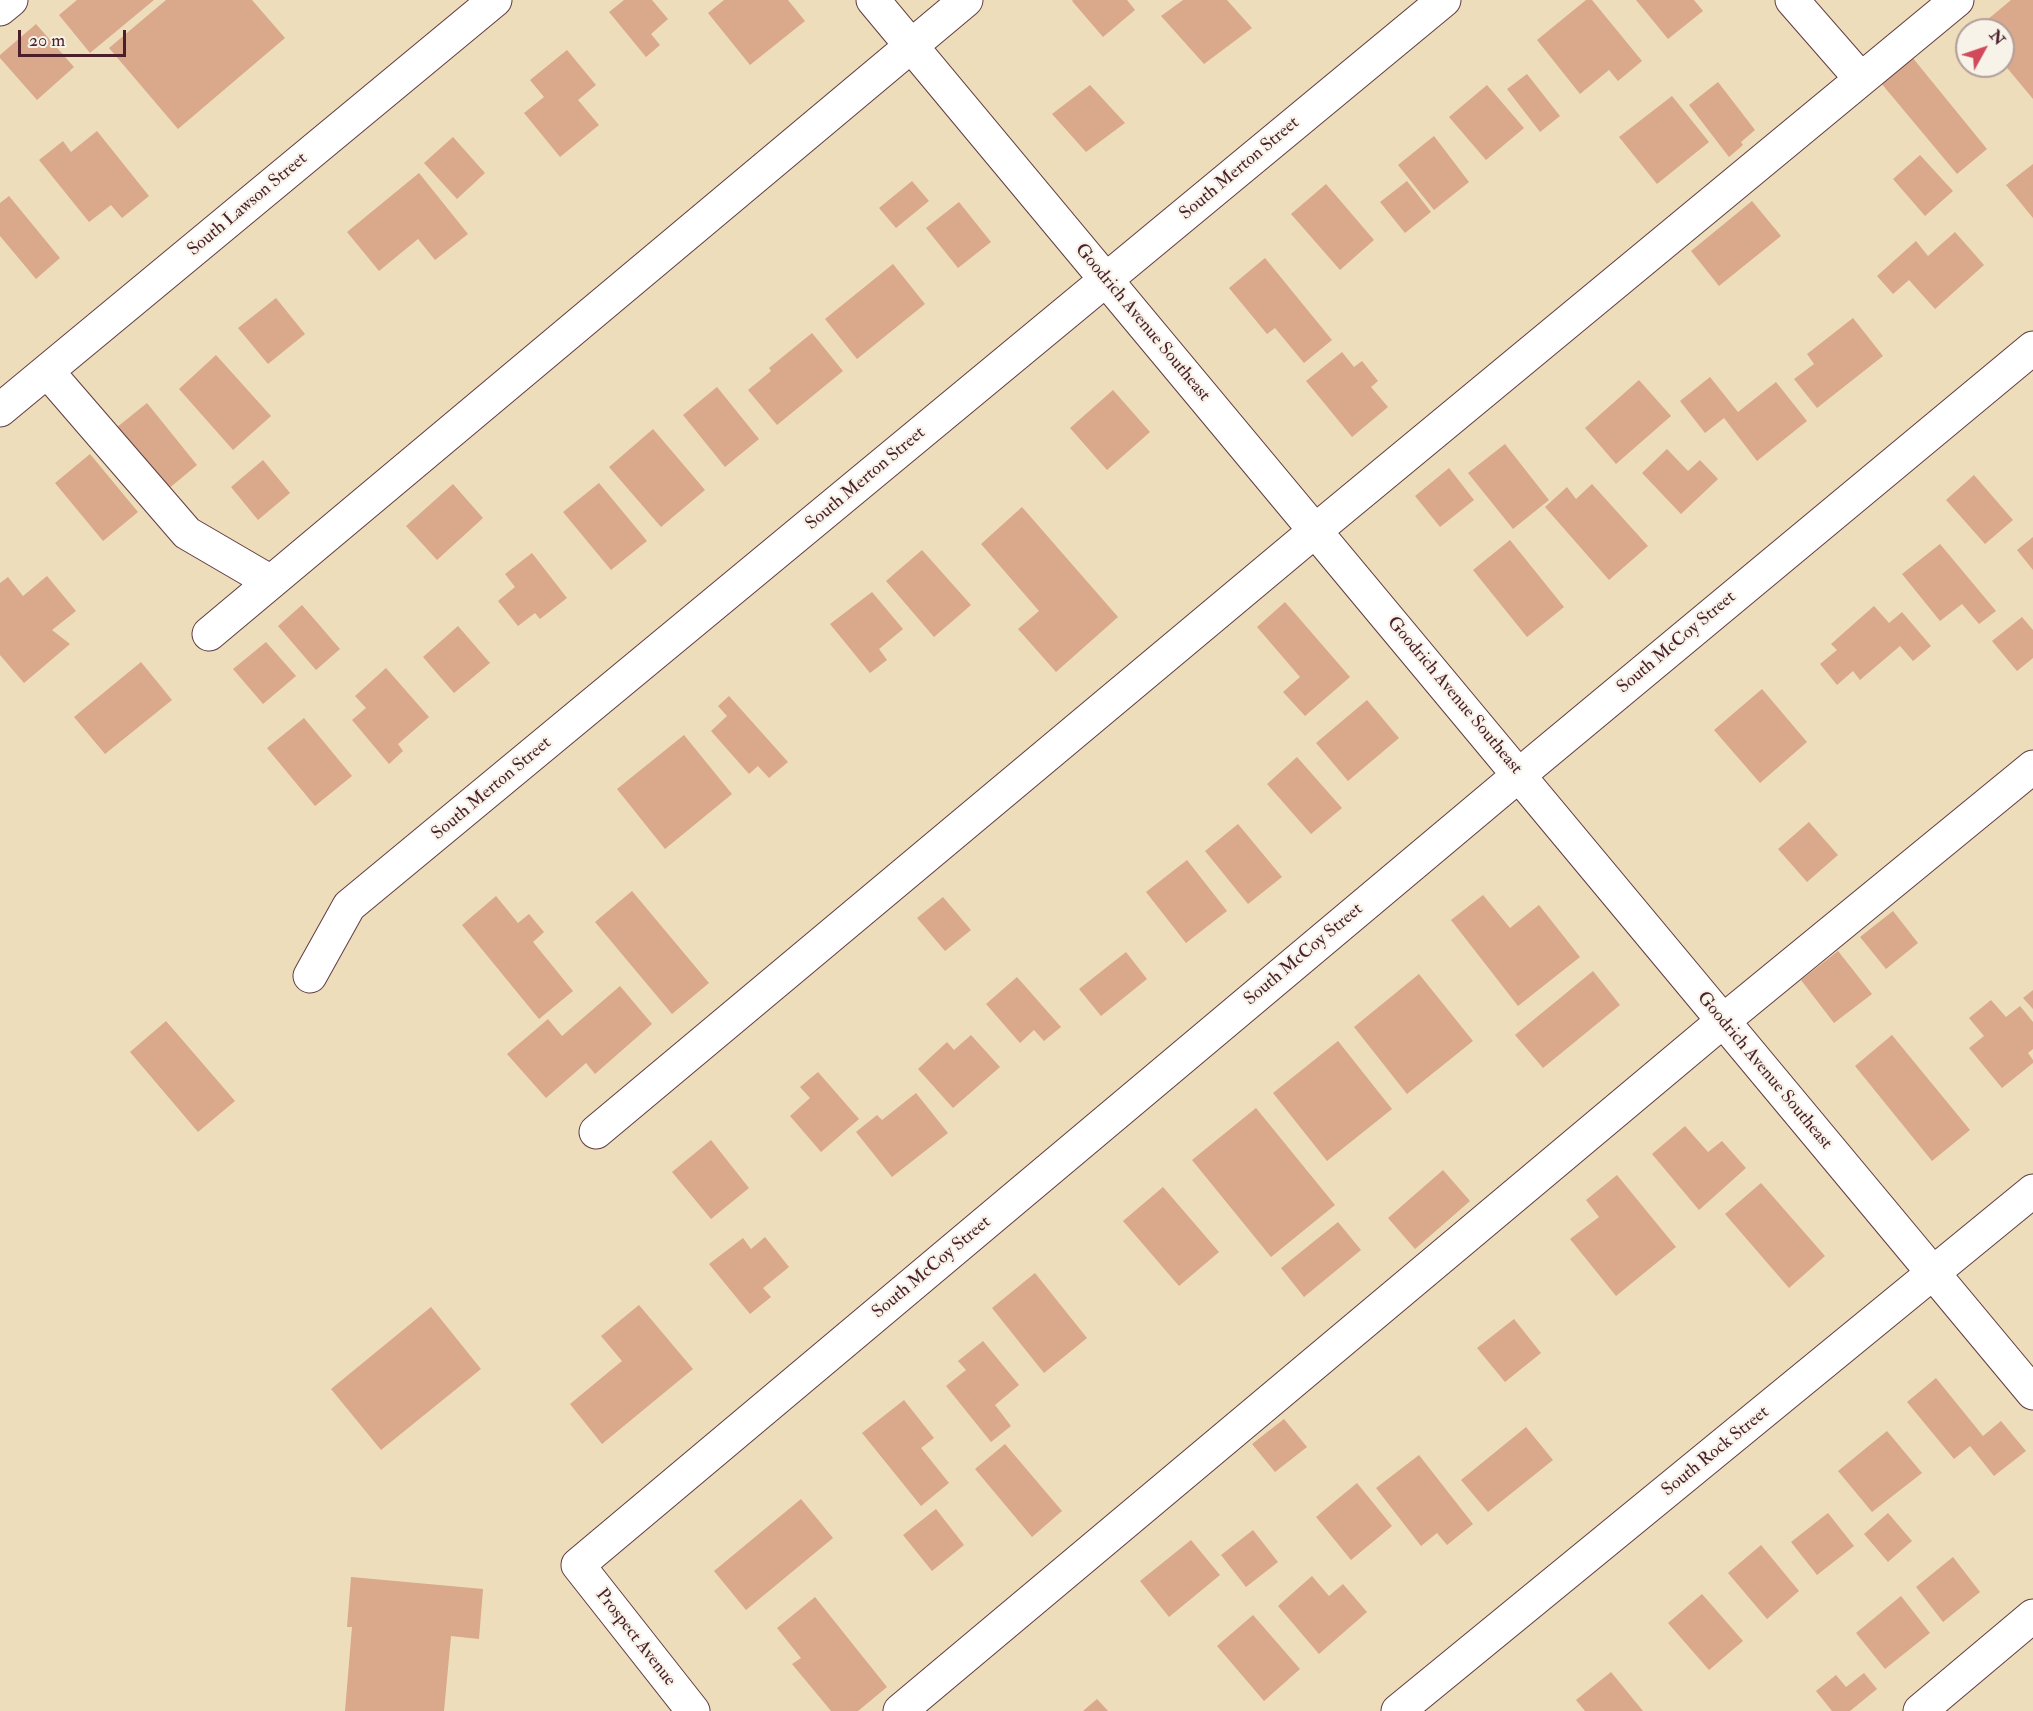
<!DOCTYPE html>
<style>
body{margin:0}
#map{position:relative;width:2033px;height:1711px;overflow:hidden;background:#edddbb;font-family:"IM FELL Double Pica",serif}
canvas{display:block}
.north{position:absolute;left:1955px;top:18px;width:60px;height:60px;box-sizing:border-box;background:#f7f3e8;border:2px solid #b29e9c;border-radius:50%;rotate:50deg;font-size:16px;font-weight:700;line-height:24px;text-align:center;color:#4a1f2b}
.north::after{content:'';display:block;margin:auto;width:21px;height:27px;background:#d1495b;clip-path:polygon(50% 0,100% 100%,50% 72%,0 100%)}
.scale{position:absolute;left:18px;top:30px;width:108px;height:27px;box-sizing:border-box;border:3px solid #4a1f2b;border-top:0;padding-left:8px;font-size:18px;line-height:21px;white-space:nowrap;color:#4a1f2b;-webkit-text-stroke:4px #f7f3e8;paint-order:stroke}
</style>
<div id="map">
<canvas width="2033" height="1711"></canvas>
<div class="north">N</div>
<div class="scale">20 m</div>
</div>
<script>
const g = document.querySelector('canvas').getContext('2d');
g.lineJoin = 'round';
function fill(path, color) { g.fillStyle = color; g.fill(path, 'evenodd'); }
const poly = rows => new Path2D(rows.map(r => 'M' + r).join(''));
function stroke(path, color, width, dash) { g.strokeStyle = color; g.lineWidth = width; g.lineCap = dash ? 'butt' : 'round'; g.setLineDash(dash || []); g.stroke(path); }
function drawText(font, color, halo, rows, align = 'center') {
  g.font = font + ' "IM FELL Double Pica",serif'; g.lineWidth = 4.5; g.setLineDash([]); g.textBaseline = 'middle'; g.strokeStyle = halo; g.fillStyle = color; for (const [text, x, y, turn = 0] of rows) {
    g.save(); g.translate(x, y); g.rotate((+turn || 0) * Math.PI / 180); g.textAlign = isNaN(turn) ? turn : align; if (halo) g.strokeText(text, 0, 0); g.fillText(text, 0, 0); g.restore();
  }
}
fill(poly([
 [77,0,154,0,90,53,59,15],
 [166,0,252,0,285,38,178,129,109,48],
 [624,0,652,0,668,19,651,34,660,45,646,57,609,12],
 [724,0,788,0,805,21,750,65,708,13],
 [1073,0,1127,0,1135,10,1103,37,1072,1],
 [1183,0,1227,0,1252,28,1204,64,1161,16],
 [1586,0,1592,0,1642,61,1618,81,1609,70,1580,94,1537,40],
 [1636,0,1694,0,1703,11,1668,39],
 [2011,0,2033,0,2033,99,2003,63,2003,30,1975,30],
 [36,24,74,67,37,100,0,58,0,55],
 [567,50,596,85,578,100,599,125,560,157,524,113,544,97,530,80],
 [1912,57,1987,149,1957,174,1881,83],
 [1527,74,1560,116,1540,132,1507,89],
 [1718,82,1755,130,1741,142,1743,145,1729,157,1689,105],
 [1090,85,1125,123,1086,152,1052,114],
 [1487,85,1524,128,1486,160,1449,117],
 [1672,96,1709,142,1657,184,1619,137],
 [97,131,149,196,122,218,111,205,89,222,39,160,63,141,71,152],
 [1434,136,1469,182,1434,210,1398,165],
 [453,137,485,173,457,199,424,163],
 [1920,155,1953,191,1925,216,1893,179],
 [2033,164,2033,218,2006,185],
 [419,173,468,234,435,260,418,239,379,271,347,232],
 [912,181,929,201,896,228,879,208],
 [1407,181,1431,212,1405,233,1380,202],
 [1326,184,1374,240,1340,270,1291,214],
 [9,196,60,258,36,279,0,236,0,203],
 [1752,201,1781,236,1719,286,1691,251],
 [959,202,991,242,958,268,926,228],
 [1955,232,1984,265,1935,309,1909,280,1893,294,1877,276,1916,241,1928,256],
 [1265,258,1332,340,1304,363,1275,328,1267,334,1229,288],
 [893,264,925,304,857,359,825,319],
 [276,298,305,334,268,364,238,328],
 [1853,318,1883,356,1817,408,1794,379,1814,364,1807,354],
 [812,333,843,371,777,425,748,390,771,371,769,368],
 [1342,352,1354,367,1362,361,1378,381,1371,387,1388,407,1352,437,1306,381],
 [216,355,271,416,233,450,179,389],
 [1710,377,1738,412,1776,382,1807,421,1757,461,1724,418,1705,433,1680,401],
 [1639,380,1671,416,1616,464,1585,428],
 [717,387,759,439,725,467,683,415],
 [1113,390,1150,432,1107,470,1070,428],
 [147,403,197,465,167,490,116,428],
 [653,429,705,490,661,527,609,467],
 [1505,444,1549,500,1513,529,1468,473],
 [1667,449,1688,471,1700,460,1718,479,1681,514,1642,473],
 [90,454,138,512,103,541,55,483],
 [263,460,290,493,258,520,231,487],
 [1449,468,1474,500,1440,527,1415,496],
 [1974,475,2013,520,1985,544,1946,500],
 [599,483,647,541,611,570,563,512],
 [453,484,483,518,437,560,406,526],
 [1592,484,1648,546,1609,580,1545,507,1567,487,1576,499],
 [1022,507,1118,617,1056,672,1018,629,1039,611,981,544],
 [2033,537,2033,570,2017,550],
 [1510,540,1564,607,1527,637,1473,570],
 [1940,544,1996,611,1979,624,1962,604,1940,621,1902,574],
 [922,550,971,605,934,637,886,581],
 [532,553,567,598,540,619,535,613,518,626,498,601,515,587,505,574],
 [47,576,76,611,52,630,70,644,24,683,0,655,0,583,8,577,23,596],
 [872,592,903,629,879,649,887,660,870,673,830,624],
 [1285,602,1350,677,1305,716,1283,692,1300,677,1257,627],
 [302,605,340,649,316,670,278,626],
 [1874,606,1889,623,1902,612,1931,646,1913,661,1900,646,1860,680,1853,671,1837,685,1820,664,1837,650,1831,644],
 [2022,617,2033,630,2033,658,2017,671,1992,641],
 [458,626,490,663,454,693,423,657],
 [266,642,296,676,263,704,233,669],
 [141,662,172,700,105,754,74,717],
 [386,668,429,717,398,744,403,751,389,764,352,720,366,708,355,696],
 [1762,689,1807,742,1760,783,1714,730],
 [729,696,788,762,769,778,758,766,749,774,711,731,727,716,718,706],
 [1367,700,1399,738,1348,781,1316,743],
 [304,718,352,776,315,806,267,748],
 [684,735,732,794,665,849,617,789],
 [1297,757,1342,808,1311,834,1267,784],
 [1809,822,1838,855,1807,882,1778,849],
 [1238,824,1282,877,1248,904,1205,851],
 [1187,860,1227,911,1186,943,1146,892],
 [632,891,709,983,672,1014,595,922],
 [1483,895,1510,928,1539,905,1580,957,1518,1006,1451,920],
 [496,896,518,923,529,914,544,932,533,942,573,991,539,1019,462,925],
 [943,897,971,930,945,951,917,918],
 [1893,911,1918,943,1886,969,1860,937],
 [1838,951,1872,994,1834,1023,1801,980],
 [1126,952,1147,979,1101,1016,1079,989],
 [1593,971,1620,1005,1543,1068,1515,1035],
 [1419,974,1473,1041,1407,1094,1354,1027],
 [1017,977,1061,1027,1044,1041,1034,1030,1020,1043,986,1004],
 [620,986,652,1024,595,1074,586,1063,546,1098,507,1054,548,1019,562,1036],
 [2033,990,2033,1009,2023,998],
 [1991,1000,2006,1017,2020,1006,2033,1022,2033,1049,2028,1053,2033,1060,2033,1063,2002,1088,1969,1048,1984,1036,1969,1018],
 [166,1021,235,1101,198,1132,130,1052],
 [971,1035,1000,1067,953,1108,918,1069,947,1042,954,1050],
 [1892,1035,1970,1130,1932,1161,1855,1066],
 [1338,1041,1392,1109,1327,1161,1273,1093],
 [818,1072,859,1119,821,1152,790,1116,810,1098,800,1087],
 [916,1093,948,1133,892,1177,856,1132,877,1115,882,1120],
 [1256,1108,1335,1205,1271,1257,1192,1160],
 [1685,1126,1708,1152,1722,1141,1746,1168,1699,1210,1652,1154],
 [711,1140,749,1188,711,1219,672,1172],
 [1443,1170,1470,1201,1415,1249,1388,1218],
 [1617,1175,1676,1247,1616,1296,1570,1239,1599,1217,1586,1200],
 [1761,1183,1825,1256,1789,1288,1725,1214],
 [1163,1187,1219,1252,1179,1286,1123,1221],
 [1338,1222,1361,1250,1304,1297,1281,1268],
 [765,1237,789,1267,763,1288,771,1297,750,1314,709,1264,743,1238,751,1249],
 [1035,1273,1087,1338,1044,1373,992,1308],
 [639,1305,693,1369,602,1444,570,1404,622,1361,601,1336],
 [431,1307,481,1369,381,1450,331,1389],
 [1514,1319,1541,1353,1505,1382,1477,1348],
 [983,1341,1019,1385,995,1405,1011,1426,991,1442,946,1386,966,1370,958,1361],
 [1936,1378,1983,1436,2001,1421,2026,1451,1994,1476,1970,1446,1954,1459,1907,1402],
 [904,1400,934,1438,921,1448,949,1483,921,1506,862,1433],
 [1284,1419,1307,1447,1275,1472,1252,1444],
 [1526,1427,1553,1460,1488,1512,1461,1480],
 [1887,1431,1922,1473,1872,1512,1838,1471],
 [1005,1444,1062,1511,1032,1537,975,1469],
 [1419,1455,1473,1524,1447,1545,1437,1533,1421,1546,1376,1488],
 [1357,1483,1392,1526,1351,1560,1316,1517],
 [801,1499,833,1538,746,1610,714,1571],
 [936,1509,964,1545,932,1571,903,1535],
 [1828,1513,1854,1546,1817,1575,1791,1542],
 [1888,1513,1912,1541,1888,1562,1864,1534],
 [1253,1530,1278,1562,1246,1587,1221,1555],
 [1191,1540,1220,1575,1169,1617,1140,1581],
 [1761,1545,1799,1591,1767,1619,1728,1573],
 [1953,1557,1980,1592,1943,1622,1916,1587],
 [1312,1576,1329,1596,1343,1584,1367,1612,1319,1654,1278,1606],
 [351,1577,483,1589,479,1639,451,1636,444,1711,345,1711,352,1627,347,1627],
 [1702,1594,1743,1641,1709,1670,1668,1623],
 [1901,1596,1930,1633,1885,1669,1856,1633],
 [815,1597,887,1687,858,1711,831,1711,792,1664,801,1658,777,1628],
 [1253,1615,1300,1669,1264,1701,1217,1646],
 [1611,1672,1643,1711,1585,1711,1576,1700],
 [1864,1673,1877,1689,1850,1711,1832,1711,1816,1691,1836,1675,1846,1687],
 [1097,1699,1108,1711,1083,1711]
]), '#daa88b');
const minor = poly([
 [873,0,2033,1393],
 [1792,0,1861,79],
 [0,9,11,0],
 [47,371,187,533,271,582],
 [0,410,495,0],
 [209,634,966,0],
 [310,976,349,906,1444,0],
 [596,1132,1316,530,1957,0],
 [693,1711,578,1565,1519,775,2033,348],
 [900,1711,1723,1021,2033,767],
 [1398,1711,2033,1191],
 [1920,1711,2033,1616]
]);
stroke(minor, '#623c41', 35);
stroke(minor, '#fff', 33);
drawText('18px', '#4a1f2b', '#f7f3e8', [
 ["South Merton Street",1240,169,-40],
 ["South Lawson Street",248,205,-40],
 ["Goodrich Avenue Southeast",1142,323,50],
 ["South Merton Street",866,479,-40],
 ["South McCoy Street",1677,643,-40],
 ["Goodrich Avenue Southeast",1454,696,50],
 ["South Merton Street",492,789,-40],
 ["South McCoy Street",1304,955,-40],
 ["Goodrich Avenue Southeast",1764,1071,50],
 ["South McCoy Street",932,1268,-40],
 ["South Rock Street",1716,1452,-39],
 ["Prospect Avenue",635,1638,52]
]);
</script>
